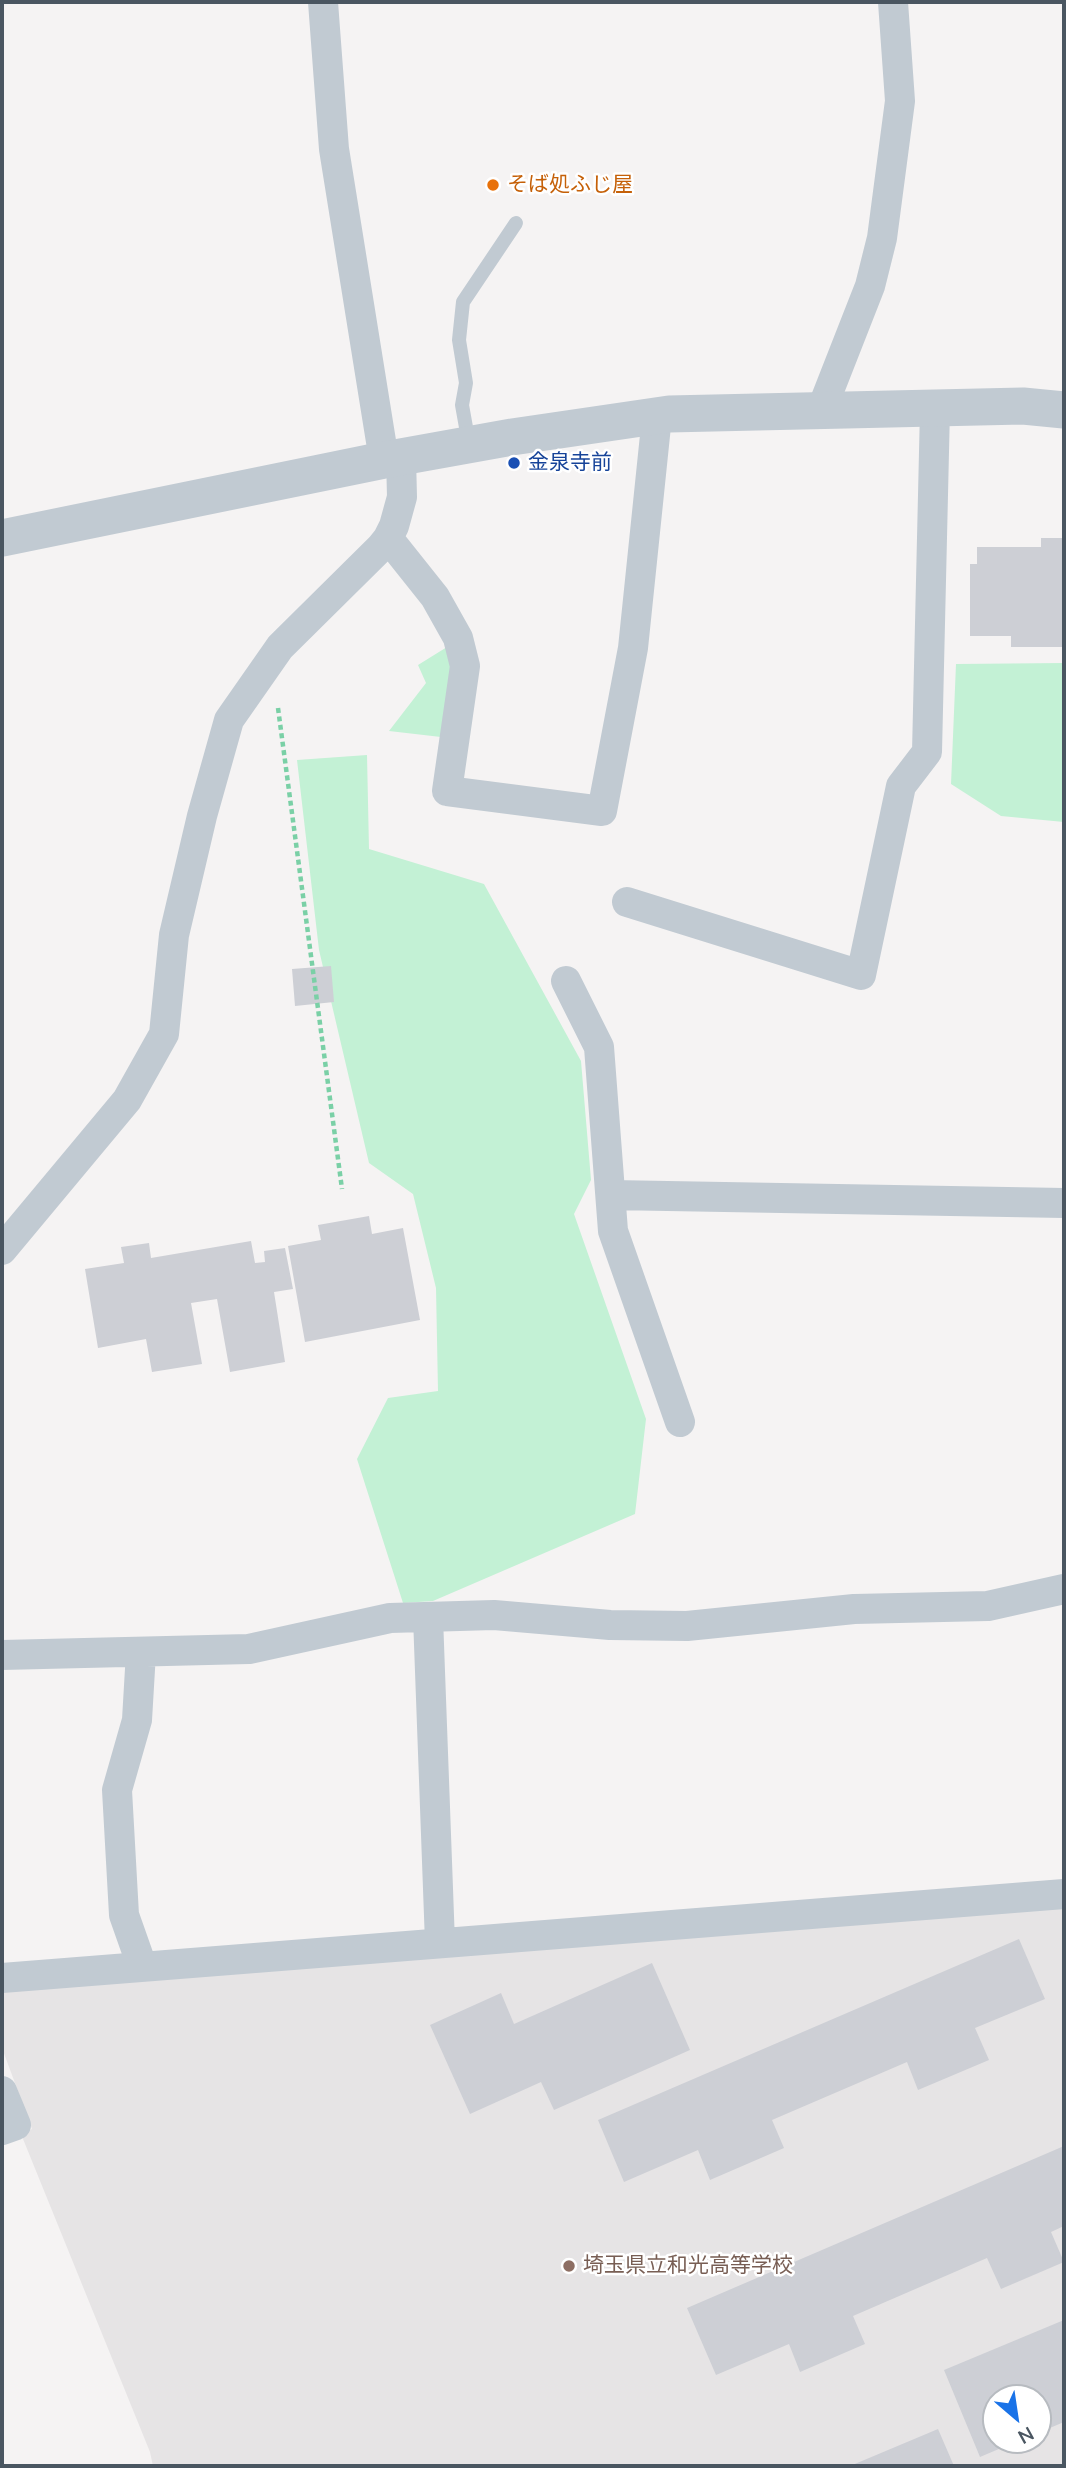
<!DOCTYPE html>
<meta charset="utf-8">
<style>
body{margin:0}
#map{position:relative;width:1066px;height:2468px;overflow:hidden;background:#f5f3f3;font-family:Mulish,sans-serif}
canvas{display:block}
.frame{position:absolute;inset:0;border:4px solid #4a5661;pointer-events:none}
.north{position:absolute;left:982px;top:2384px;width:70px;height:70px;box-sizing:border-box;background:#fff;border:2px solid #b7bbc0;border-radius:50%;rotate:151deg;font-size:19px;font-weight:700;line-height:28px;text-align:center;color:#4a5661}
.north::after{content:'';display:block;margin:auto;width:24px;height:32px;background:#1a73e8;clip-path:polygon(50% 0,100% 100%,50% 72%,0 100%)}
</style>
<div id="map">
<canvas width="1066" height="2468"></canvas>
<div class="frame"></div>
<div class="north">N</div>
</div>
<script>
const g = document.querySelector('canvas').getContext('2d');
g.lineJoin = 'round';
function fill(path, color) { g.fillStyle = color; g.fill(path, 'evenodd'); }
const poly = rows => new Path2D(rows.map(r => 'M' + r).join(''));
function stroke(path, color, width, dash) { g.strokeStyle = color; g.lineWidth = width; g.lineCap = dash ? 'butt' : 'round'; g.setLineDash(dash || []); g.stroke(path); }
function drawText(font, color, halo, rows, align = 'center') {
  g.font = font + ' Mulish,"Noto Sans JP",sans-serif'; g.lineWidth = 5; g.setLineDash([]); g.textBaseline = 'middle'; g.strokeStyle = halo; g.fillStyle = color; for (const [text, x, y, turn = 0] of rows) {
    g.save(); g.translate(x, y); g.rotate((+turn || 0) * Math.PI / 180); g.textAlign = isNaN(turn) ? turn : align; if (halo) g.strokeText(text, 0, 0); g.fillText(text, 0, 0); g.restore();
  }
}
fill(poly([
 [1064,1906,1064,2466,153,2466,150,2452,21,2134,32,2129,2,2048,2,1990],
 [996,2398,1038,2398,1038,2440,996,2440]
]), '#e6e4e5');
fill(poly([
 [447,647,452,657,441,737,389,731,426,683,418,665],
 [1064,663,1064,822,1001,816,951,784,956,664],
 [367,755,369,849,484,884,581,1061,591,1180,574,1214,646,1419,635,1514,433,1601,403,1603,357,1459,388,1398,438,1391,436,1288,413,1194,369,1163,319,950,297,760]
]), '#c3f1d5');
fill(poly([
 [1041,538,1064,538,1064,647,1011,647,1011,636,970,636,970,564,977,564,977,547,1041,547],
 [331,966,334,1002,295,1006,292,969],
 [369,1216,372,1234,403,1228,420,1320,305,1342,288,1246,321,1240,318,1225],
 [251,1241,255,1263,265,1262,264,1251,285,1248,293,1289,274,1292,285,1362,230,1372,217,1299,191,1303,202,1364,152,1372,146,1339,98,1348,85,1269,124,1263,121,1247,149,1243,151,1258],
 [1019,1939,1045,1999,975,2028,989,2060,918,2090,907,2062,772,2120,784,2148,710,2180,698,2150,624,2182,598,2120],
 [652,1963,690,2050,554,2110,541,2082,470,2114,430,2025,501,1993,514,2024],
 [1064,2146,1064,2226,1051,2232,1064,2262,1001,2289,987,2258,853,2316,865,2344,800,2372,789,2344,716,2375,687,2308],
 [1064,2320,1064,2422,1038,2433,1038,2398,996,2398,996,2440,1020,2440,980,2457,944,2370],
 [938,2429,954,2466,850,2466]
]), '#cdcfd5');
stroke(poly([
 [278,708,342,1189]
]), '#7ad0a6', 4.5, [5, 3.5]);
stroke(poly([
 [469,444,462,405,466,383,459,340,463,302,516,223]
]), '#c1cad2', 14);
stroke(poly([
 [323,2,334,149,384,460],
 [821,411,870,286,882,238,900,101,893,2],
 [388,538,435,597,458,638,465,666,447,791,602,811,633,648,657,416],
 [627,902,861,975,901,786,927,752,935,409],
 [566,981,599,1047,613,1231,680,1422],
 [611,1195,1064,1203],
 [2,1250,127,1100,164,1034,174,935,202,816,229,720,280,647,380,548,388,538,394,526,402,497,401,457],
 [428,1617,440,1943],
 [141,1652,137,1720,117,1790,124,1915,142,1966],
 [2,1655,249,1649,390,1618,494,1615,610,1625,687,1626,854,1609,988,1606,1064,1589],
 [2,1978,1064,1894],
 [2,2091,16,2125,2,2130]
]), '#c1cad2', 30);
stroke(poly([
 [2,538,384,460,512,437,669,414,1023,406,1064,410]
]), '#c1cad2', 37);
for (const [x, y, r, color] of [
 [493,185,7,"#e8710a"],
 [514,463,7,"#1a4fb4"],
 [569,2266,7,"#8d6e63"]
]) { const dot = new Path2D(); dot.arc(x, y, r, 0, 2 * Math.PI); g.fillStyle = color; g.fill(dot); stroke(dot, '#fff', 2.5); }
drawText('21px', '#c56008', '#fff', [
 ["そば処ふじ屋",507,185]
], 'left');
drawText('21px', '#164399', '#fff', [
 ["金泉寺前",528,463]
], 'left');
drawText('21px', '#785e54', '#fff', [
 ["埼玉県立和光高等学校",583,2266]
], 'left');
</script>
